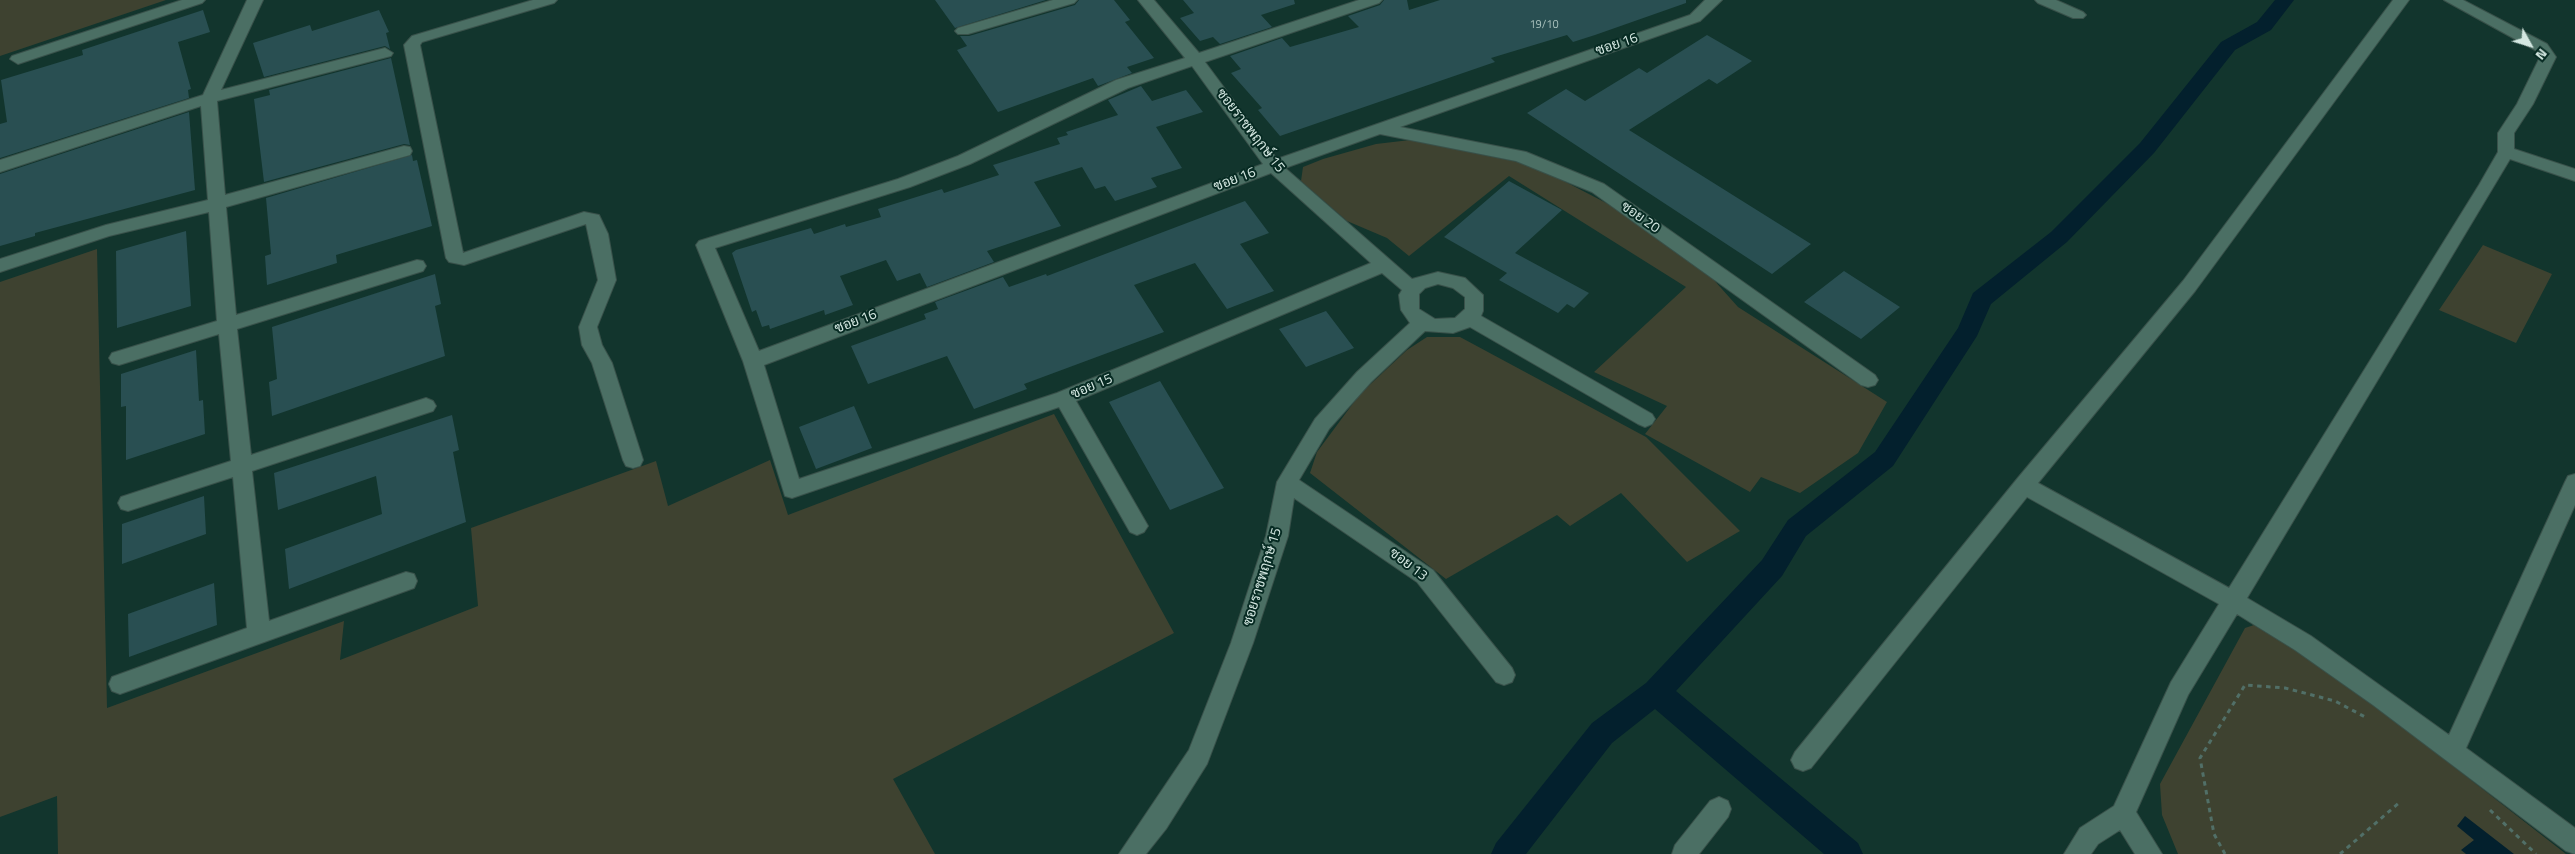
<!DOCTYPE html>
<meta charset="utf-8">
<style>
body{margin:0}
#map{position:relative;width:2575px;height:854px;overflow:hidden;background:#12352d;font-family:"Titillium Web",sans-serif}
canvas{display:block}
.north{position:absolute;left:2505px;top:20px;width:50px;height:50px;-webkit-text-stroke:4px #072b23;paint-order:stroke;rotate:129deg;font-size:14px;font-weight:700;line-height:20px;text-align:center;color:#d4e7e1}
.north::after{content:'';display:block;margin:auto;width:18px;height:22px;background:#d4e7e1;clip-path:polygon(50% 0,100% 100%,50% 72%,0 100%)}
</style>
<div id="map">
<canvas width="2575" height="854"></canvas>
<div class="north">N</div>
</div>
<script>
const g = document.querySelector('canvas').getContext('2d');
g.lineJoin = 'round';
function fill(path, color) { g.fillStyle = color; g.fill(path, 'evenodd'); }
const poly = rows => new Path2D(rows.map(r => 'M' + r).join(''));
function stroke(path, color, width, dash) { g.strokeStyle = color; g.lineWidth = width; g.lineCap = dash ? 'butt' : 'round'; g.setLineDash(dash || []); g.stroke(path); }
function drawText(font, color, halo, rows, align = 'center') {
  g.font = font + ' "Titillium Web",Sarabun,sans-serif'; g.lineWidth = 4; g.setLineDash([]); g.textBaseline = 'middle'; g.strokeStyle = halo; g.fillStyle = color; for (const [text, x, y, turn = 0] of rows) {
    g.save(); g.translate(x, y); g.rotate((+turn || 0) * Math.PI / 180); g.textAlign = isNaN(turn) ? turn : align; if (halo) g.strokeText(text, 0, 0); g.fillText(text, 0, 0); g.restore();
  }
}
fill(poly([
 [0,0,166,0,0,56],
 [1410,140,1533,165,1610,205,1713,279,1738,307,1887,402,1858,453,1800,493,1761,477,1750,492,1645,434,1667,406,1594,372,1686,287,1509,176,1409,256,1387,238,1347,221,1301,181,1303,167,1323,159,1376,144],
 [2483,245,2552,274,2516,343,2439,310],
 [97,249,107,708,344,621,340,660,478,606,471,528,656,461,668,506,770,460,788,515,1054,414,1174,633,893,779,935,854,58,854,57,796,0,817,0,282],
 [1427,337,1460,337,1646,437,1740,531,1687,562,1621,493,1570,526,1557,515,1446,579,1310,473,1317,452,1360,394,1407,350],
 [2254,625,2293,646,2354,689,2566,854,2178,854,2162,815,2160,784,2245,628]
]), '#3e4230');
fill(poly([
 [2465,816,2514,854,2466,854,2461,850,2474,840,2457,826]
]), '#03202d');
fill(poly([
 [2275,0,2294,0,2271,30,2235,50,2154,153,2067,242,1991,304,1977,336,1893,466,1806,536,1782,576,1676,691,1858,843,1863,854,1824,854,1655,709,1612,743,1526,854,1491,854,1496,843,1592,723,1646,683,1762,560,1788,520,1875,452,1958,328,1973,293,2051,232,2140,143,2221,42,2257,22,2275,0]
]), '#03202d');
fill(poly([
 [935,0,1046,0,955,28],
 [1079,0,1114,0,1130,20,1125,22,1154,58,1127,67,1132,73,1098,86,1093,78,998,112,957,50,967,46,960,36,969,36,1075,5],
 [1183,0,1294,0,1295,4,1261,15,1272,27,1220,44,1213,37,1200,41,1180,18,1194,13],
 [1384,0,1407,0,1409,10,1440,0,1686,0,1686,3,1595,35,1573,42,1567,35,1491,58,1495,62,1280,136,1258,110,1262,108,1231,73,1241,69,1230,56,1282,38,1290,47,1359,27,1348,16,1380,5],
 [203,10,210,32,178,42,191,89,188,90,189,98,0,158,0,124,7,122,1,80,83,55,82,50],
 [379,10,389,32,386,33,390,49,385,46,264,77,253,43,310,25,312,31],
 [1707,35,1752,61,1717,84,1709,79,1629,130,1811,244,1772,274,1527,113,1566,89,1585,101,1639,68,1647,73],
 [391,58,410,145,404,144,264,182,254,99,270,95,269,90],
 [1141,86,1152,101,1186,90,1203,112,1156,127,1182,168,1151,178,1157,187,1115,201,1105,186,1095,189,1082,167,1034,182,1061,226,987,251,994,262,927,287,920,273,897,281,886,260,840,276,853,305,825,315,824,310,770,329,769,325,762,327,756,310,752,312,732,253,736,250,811,228,814,234,845,224,846,227,881,217,878,209,942,189,944,193,999,175,993,165,1060,144,1057,138,1068,135,1066,132,1118,115,1108,100],
 [189,112,195,190,35,233,35,236,0,246,0,174],
 [412,155,413,161,417,160,432,226,336,255,337,263,267,285,265,256,271,254,266,198],
 [1509,181,1562,210,1515,253,1589,293,1574,308,1567,304,1558,313,1499,280,1507,273,1444,237],
 [1245,201,1269,233,1240,244,1274,291,1227,309,1195,263,1134,285,1164,332,1024,384,1027,389,974,409,947,356,868,384,851,346,926,319,924,314,938,309,935,302,1003,277,1009,287,1046,274,1047,276],
 [186,231,191,306,117,328,116,251],
 [1844,271,1900,307,1861,339,1804,302],
 [435,274,441,304,435,306,445,356,272,416,269,382,277,379,272,327],
 [1326,311,1354,348,1306,367,1279,329],
 [196,350,199,401,203,400,205,434,126,460,126,406,121,407,121,374],
 [1160,381,1224,488,1170,510,1109,402],
 [854,406,872,448,816,469,799,427],
 [452,415,459,450,453,452,466,522,289,589,285,549,382,514,376,476,278,510,274,473],
 [204,496,206,534,122,564,122,524],
 [214,583,217,625,129,657,128,614]
]), '#294f52');
const minor = poly([
 [182,0,205,0,202,3,24,62,18,64,10,59,12,56,182,0],
 [247,0,263,0,221,90,385,48,393,53,391,56,217,101,225,195,404,146,410,147,412,151,410,155,226,207,236,315,417,260,423,261,426,266,423,271,237,329,251,455,426,398,433,401,436,406,433,411,252,471,269,621,406,572,414,574,417,581,414,588,120,694,112,691,109,684,112,677,247,628,233,477,128,511,121,509,118,503,121,497,231,461,219,334,119,365,112,363,109,358,112,353,217,321,209,212,109,236,0,272,0,259,106,225,208,200,201,106,0,172,0,160,203,95,247,0],
 [533,0,557,0,554,3,422,42,420,45,463,253,584,212,599,215,608,234,616,280,597,327,602,345,612,363,643,460,640,466,633,468,626,466,623,460,592,363,582,345,579,327,598,280,586,224,464,265,449,262,446,258,404,45,412,36,533,0],
 [1053,0,1077,0,1074,3,968,34,958,34,955,31,958,28,1053,0],
 [1138,0,1154,0,1199,53,1359,0,1382,0,1379,3,1205,62,1277,159,1690,15,1705,0,1722,0,1700,21,1400,127,1526,152,1604,184,1875,375,1878,380,1875,385,1868,387,1861,385,1592,192,1516,161,1380,134,1285,168,1412,279,1438,272,1465,278,1483,295,1483,311,1481,316,1652,414,1655,419,1652,424,1645,427,1638,424,1470,327,1453,333,1425,331,1371,382,1329,429,1299,480,1433,570,1512,668,1515,675,1512,682,1504,685,1496,682,1417,582,1294,498,1288,536,1253,643,1207,764,1166,829,1146,854,1119,854,1189,750,1231,643,1266,536,1277,482,1315,419,1357,372,1410,323,1401,310,1399,295,1402,290,1382,273,1076,401,1148,526,1144,532,1137,535,1130,532,1059,407,792,498,785,496,743,361,696,245,699,241,898,179,958,156,1116,80,1185,58,1138,0],
 [1192,66,1263,164,759,351,715,248,910,187,970,164,1128,88,1192,66],
 [1271,173,1371,263,1057,393,799,479,764,365,1271,173],
 [1438,284,1453,288,1465,297,1465,309,1455,318,1435,319,1419,309,1419,294,1425,288,1438,284],
 [2035,0,2056,0,2083,12,2086,15,2083,18,2073,18,2038,3,2035,0],
 [2393,0,2409,0,2195,291,2038,483,2229,588,2479,185,2498,152,2498,133,2517,104,2540,57,2535,50,2444,0,2463,0,2547,44,2556,57,2533,104,2514,133,2514,149,2575,169,2575,181,2510,159,2247,598,2311,636,2449,735,2565,482,2568,476,2575,474,2575,505,2466,748,2575,828,2575,854,2566,851,2373,705,2295,650,2237,614,2188,695,2136,812,2162,854,2135,854,2120,830,2098,844,2091,854,2064,854,2080,828,2114,806,2171,682,2219,604,2027,497,1811,768,1803,771,1795,768,1791,760,1795,752,2017,479,2183,281,2393,0],
 [1719,797,1728,801,1731,809,1728,817,1699,854,1672,854,1675,845,1710,801,1719,797]
]);
stroke(minor, '#39514a', 2);
stroke(poly([
 [2490,810,2536,854],
 [2225,854,2214,834,2200,758,2245,685,2285,688,2335,701,2367,718],
 [2340,854,2400,802]
]), '#516f67', 3, [4.5, 4.5]);
fill(minor, '#4b6f64');
drawText('11px', '#a9c1bd', null, [
 ["19/10",1544,25]
]);
drawText('14px', '#d4e7e1', '#072b23', [
 ["ซอย 16",1617,45,-19],
 ["ซอยราชพฤกษ์ 15",1250,131,52],
 ["ซอย 16",1235,180,-21],
 ["ซอย 20",1640,218,35],
 ["ซอย 16",856,322,-21],
 ["ซอย 15",1092,387,-23],
 ["ซอย 13",1408,565,37],
 ["ซอยราชพฤกษ์ 15",1263,577,-73]
]);
</script>
